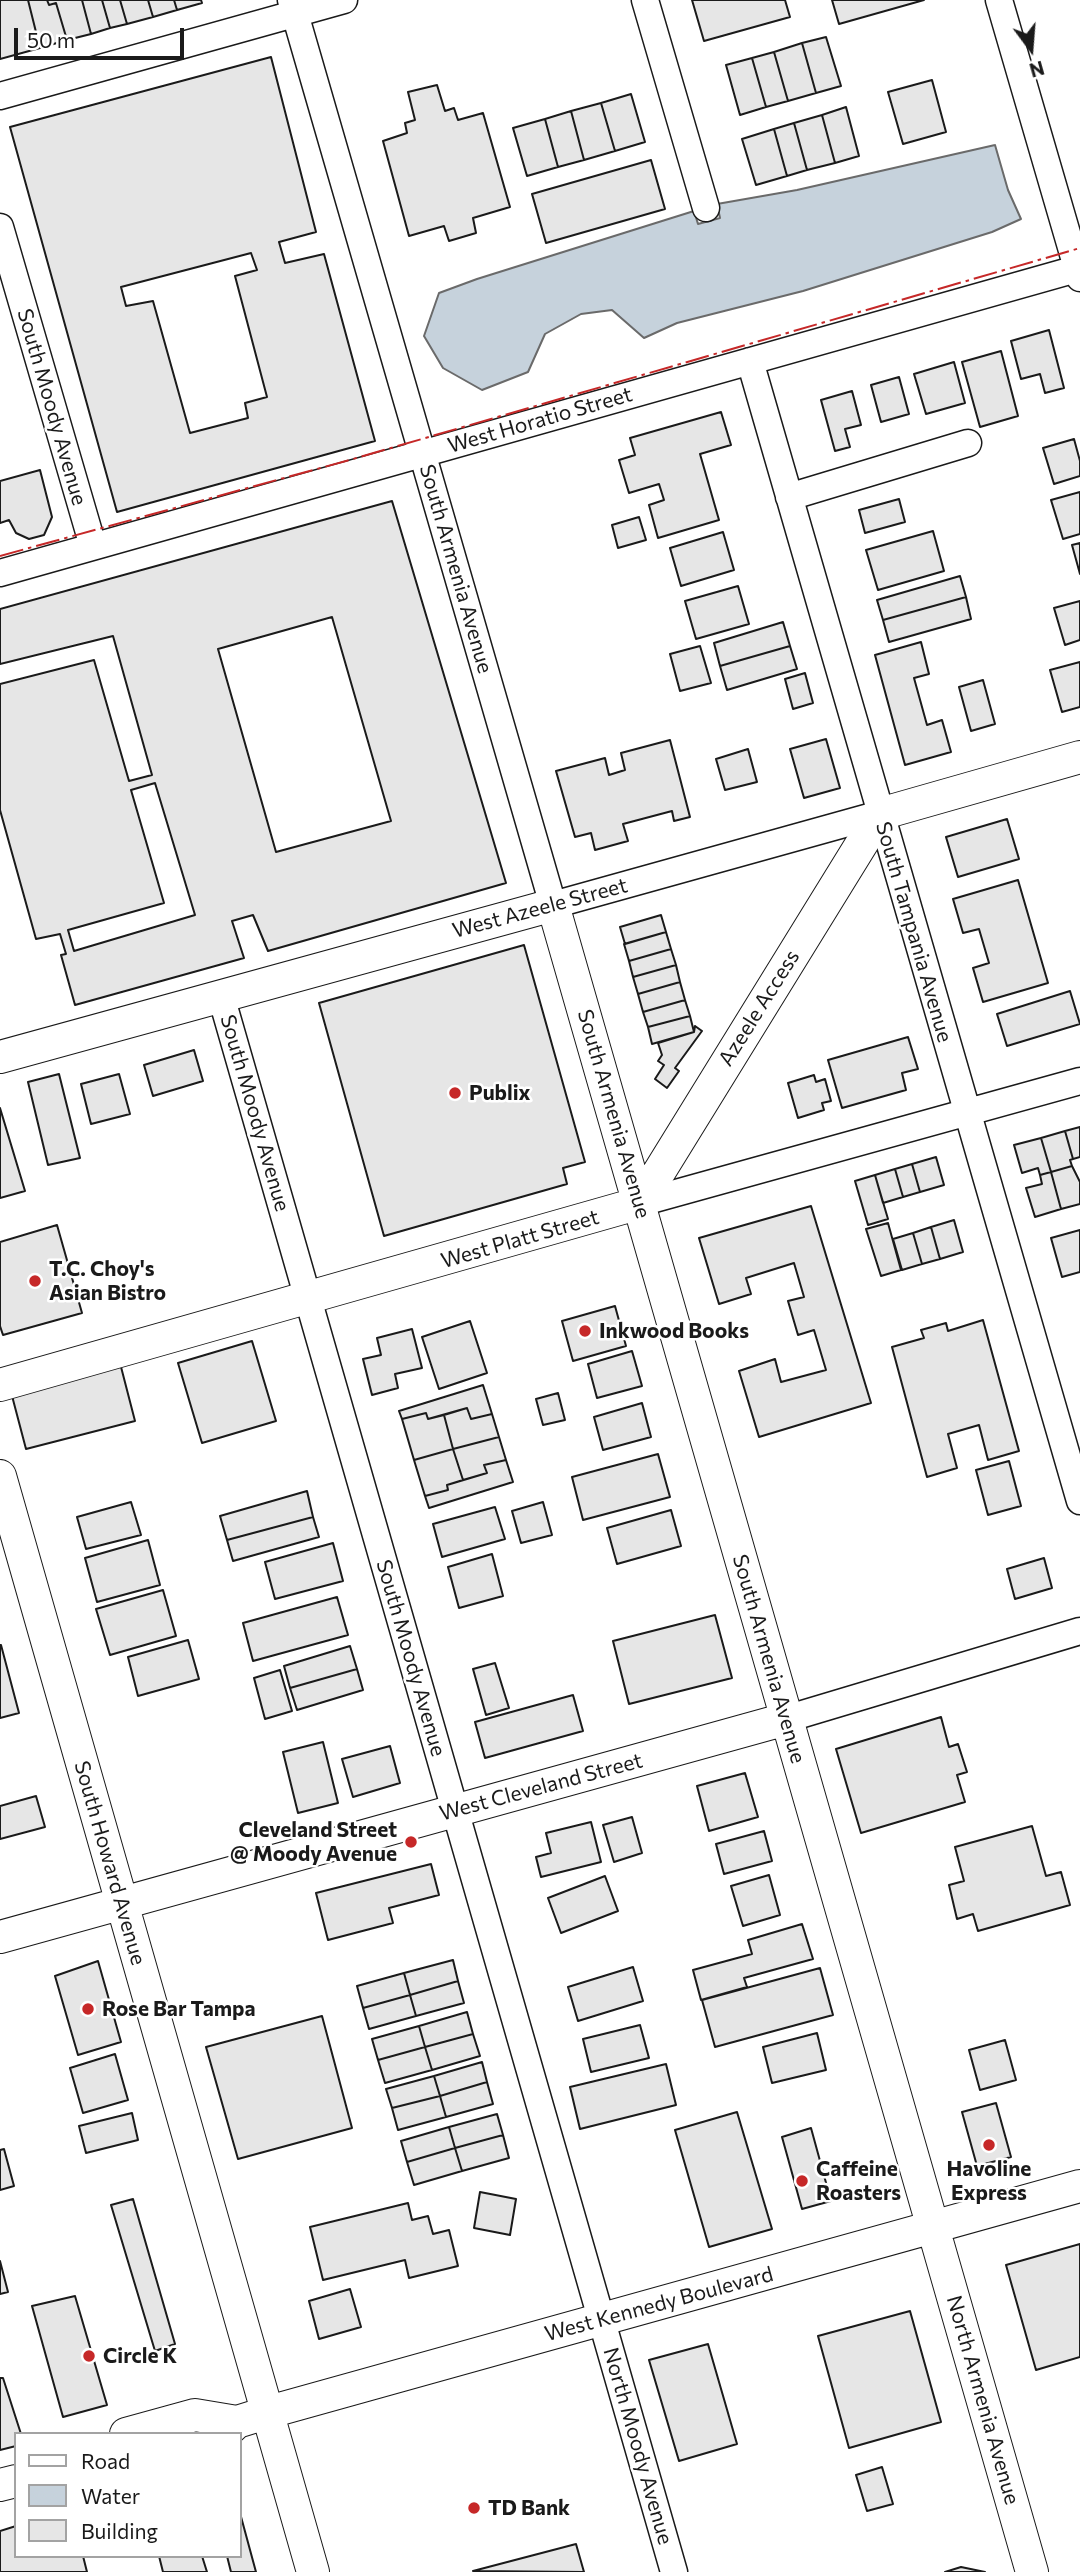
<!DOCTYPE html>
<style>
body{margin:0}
#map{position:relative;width:1080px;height:2572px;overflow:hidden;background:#fff;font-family:Commissioner,sans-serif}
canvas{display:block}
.legend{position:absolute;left:14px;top:2432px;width:228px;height:126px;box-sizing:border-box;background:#fff;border:2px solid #a3a3a3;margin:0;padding:9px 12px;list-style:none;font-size:21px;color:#1a1a1a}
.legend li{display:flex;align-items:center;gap:14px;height:35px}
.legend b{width:35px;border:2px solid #a3a3a3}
.north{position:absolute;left:996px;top:14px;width:70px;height:70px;-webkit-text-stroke:5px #fff;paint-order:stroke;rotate:164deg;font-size:19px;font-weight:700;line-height:28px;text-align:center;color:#1a1a1a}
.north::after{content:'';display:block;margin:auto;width:24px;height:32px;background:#1a1a1a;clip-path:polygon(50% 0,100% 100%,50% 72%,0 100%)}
.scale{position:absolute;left:14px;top:28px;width:170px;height:32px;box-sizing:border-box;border:4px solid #1a1a1a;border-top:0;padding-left:9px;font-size:21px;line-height:24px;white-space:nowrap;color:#1a1a1a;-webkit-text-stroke:5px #fff;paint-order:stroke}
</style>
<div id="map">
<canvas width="1080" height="2572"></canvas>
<ul class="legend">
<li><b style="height:9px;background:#fff"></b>Road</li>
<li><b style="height:19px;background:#c6d2dc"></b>Water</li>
<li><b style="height:19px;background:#e6e6e6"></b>Building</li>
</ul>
<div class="north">N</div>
<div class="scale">50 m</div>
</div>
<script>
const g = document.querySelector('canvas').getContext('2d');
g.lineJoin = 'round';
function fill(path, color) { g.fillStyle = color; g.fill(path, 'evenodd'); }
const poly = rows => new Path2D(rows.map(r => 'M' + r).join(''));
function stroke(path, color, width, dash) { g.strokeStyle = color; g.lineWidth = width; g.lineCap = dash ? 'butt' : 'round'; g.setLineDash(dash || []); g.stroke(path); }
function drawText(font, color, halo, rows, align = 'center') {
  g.font = font + ' Commissioner,sans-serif'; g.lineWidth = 5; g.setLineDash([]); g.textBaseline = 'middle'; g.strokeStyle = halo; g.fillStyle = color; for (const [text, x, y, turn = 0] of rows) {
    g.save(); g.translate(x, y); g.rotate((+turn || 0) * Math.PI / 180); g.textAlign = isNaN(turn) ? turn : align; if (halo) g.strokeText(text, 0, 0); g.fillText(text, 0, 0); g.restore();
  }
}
const water = poly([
 [995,145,1008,190,1021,219,992,232,803,291,677,323,644,338,612,310,581,314,545,334,528,372,482,390,443,368,424,336,439,293,477,279,694,211,698,224,720,218,717,204,797,190,995,145]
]);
fill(water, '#c6d2dc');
stroke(water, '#6a6a6a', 2);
const building = poly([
 [0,0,28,0,40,48,0,59,0,0],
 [28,0,47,0,49,5,56,3,67,40,40,48,28,0],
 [47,0,82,0,91,34,67,40,56,3,49,5,47,0],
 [82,0,102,0,110,28,91,34,82,0],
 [102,0,120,0,127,24,110,28,102,0],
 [120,0,148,0,153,17,127,24,120,0],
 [148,0,174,0,177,10,153,17,148,0],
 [174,0,201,0,202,3,177,10,174,0],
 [692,0,785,0,790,17,704,41,692,0],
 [832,0,924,0,839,24,832,0],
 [826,37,841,86,816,93,802,43,826,37],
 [802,43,816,93,788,101,774,52,802,43],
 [774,52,788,101,766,107,752,58,774,52],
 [271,57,316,232,279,242,285,263,324,254,375,441,117,512,10,127,271,57],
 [251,253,257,270,235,276,267,397,245,403,248,418,190,433,153,301,126,306,121,287,251,253],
 [752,58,766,107,740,115,726,65,752,58],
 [932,80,946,132,903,144,888,92,932,80],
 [437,85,445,111,454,108,458,120,483,113,510,207,473,218,476,233,449,241,444,226,409,236,383,141,407,133,405,123,415,120,408,92,437,85],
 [631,94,645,142,615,151,601,103,631,94],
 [601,103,615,151,584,160,571,111,601,103],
 [846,107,859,156,835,163,822,115,846,107],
 [571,111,584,160,558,167,545,119,571,111],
 [822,115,835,163,807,170,794,123,822,115],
 [545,119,558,167,527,176,513,128,545,119],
 [794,123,807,170,787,176,774,129,794,123],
 [774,129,787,176,756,185,742,139,774,129],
 [651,160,665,209,546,243,532,194,651,160],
 [1049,330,1064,388,1045,393,1040,374,1021,379,1011,341,1049,330],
 [1001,351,1018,416,980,427,962,362,1001,351],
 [954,362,965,403,926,414,914,374,954,362],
 [899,377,909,414,881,422,871,385,899,377],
 [852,391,861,425,845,429,850,447,835,451,821,400,852,391],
 [721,412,731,445,700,454,719,520,658,538,649,505,664,500,659,484,629,493,619,460,635,455,630,438,721,412],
 [1074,439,1080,461,1080,476,1054,484,1043,448,1074,439],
 [40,470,52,517,44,535,29,539,16,533,9,520,0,523,0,481,40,470],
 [1080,492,1080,534,1063,539,1051,500,1080,492],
 [899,499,905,522,865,533,859,510,899,499],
 [392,501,506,883,268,951,253,915,232,921,244,958,75,1005,61,955,66,954,60,934,36,939,0,810,0,684,94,660,129,781,152,775,113,636,0,664,0,609,392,501],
 [332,617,391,821,276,852,218,649,332,617],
 [155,783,195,915,74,951,68,930,164,903,131,790,155,783],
 [639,517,646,540,618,548,612,525,639,517],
 [933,531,944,571,878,590,866,550,933,531],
 [723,532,734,570,681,586,670,548,723,532],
 [1080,543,1080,574,1072,545,1080,543],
 [960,576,966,597,883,620,877,600,960,576],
 [738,586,749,624,696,639,685,601,738,586],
 [966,597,971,619,889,642,883,620,966,597],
 [1080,601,1080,640,1065,645,1054,608,1080,601],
 [783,622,790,646,720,666,714,643,783,622],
 [921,642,929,674,914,678,927,725,942,720,951,752,905,765,875,655,921,642],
 [700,646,711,683,680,691,670,654,700,646],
 [790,646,797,669,727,690,720,666,790,646],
 [1080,662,1080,707,1062,712,1050,670,1080,662],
 [805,673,813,703,793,709,785,679,805,673],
 [983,680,995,724,971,731,959,687,983,680],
 [826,739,840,788,804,798,790,749,826,739],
 [670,740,690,817,674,821,672,811,623,824,628,841,595,850,591,833,575,837,556,771,605,758,609,775,625,770,621,753,670,740],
 [748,749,757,782,725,790,716,759,748,749],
 [1007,819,1019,859,958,877,946,837,1007,819],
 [1018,880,1048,983,983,1002,973,968,989,963,979,929,963,933,953,899,1018,880],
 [661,915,666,932,625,944,620,927,661,915],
 [666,932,671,949,629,961,624,944,666,932],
 [524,945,585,1162,563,1168,567,1184,384,1236,319,1003,524,945],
 [671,949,676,965,633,977,629,961,671,949],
 [676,965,680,982,638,994,633,977,676,965],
 [680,982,685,1000,643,1012,638,994,680,982],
 [1070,991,1080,1024,1007,1046,997,1014,1070,991],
 [685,1000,690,1016,648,1027,643,1012,685,1000],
 [690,1016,694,1032,652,1044,648,1027,690,1016],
 [695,1026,702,1031,675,1068,679,1071,667,1088,655,1079,664,1065,658,1061,662,1055,658,1043,694,1032,695,1026],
 [908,1037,918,1069,902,1073,906,1090,842,1108,828,1060,908,1037],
 [194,1050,203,1081,153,1096,144,1065,194,1050],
 [59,1074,80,1158,48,1165,28,1082,59,1074],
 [119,1074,130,1114,91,1124,81,1084,119,1074],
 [814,1075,816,1082,825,1079,831,1101,822,1103,824,1110,798,1118,788,1083,814,1075],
 [0,1108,25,1191,0,1198,0,1108],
 [1080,1127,1080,1157,1073,1159,1065,1131,1080,1127],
 [1065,1131,1073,1159,1070,1160,1072,1166,1051,1172,1041,1138,1065,1131],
 [1041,1138,1051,1172,1040,1175,1038,1168,1022,1173,1014,1145,1041,1138],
 [936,1157,944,1185,920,1192,912,1164,936,1157],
 [912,1164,920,1192,903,1197,895,1169,912,1164],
 [1072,1166,1080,1182,1080,1204,1061,1209,1051,1172,1072,1166],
 [895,1169,903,1197,883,1203,875,1175,895,1169],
 [1051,1172,1061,1209,1035,1217,1026,1188,1042,1184,1040,1175,1051,1172],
 [875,1175,888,1219,868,1225,855,1181,875,1175],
 [811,1206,871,1403,759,1437,739,1371,775,1359,781,1382,826,1370,814,1330,798,1335,788,1301,804,1297,794,1263,746,1278,751,1294,719,1304,699,1238,811,1206],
 [954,1220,963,1252,940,1259,931,1227,954,1220],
 [888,1223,901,1270,881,1276,866,1229,888,1223],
 [57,1225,82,1313,3,1335,0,1326,0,1242,57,1225],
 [931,1227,940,1259,922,1264,913,1233,931,1227],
 [1080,1230,1080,1272,1062,1277,1051,1238,1080,1230],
 [913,1233,922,1264,902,1270,893,1239,913,1233],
 [615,1306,626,1346,573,1361,562,1321,615,1306],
 [983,1320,1019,1451,988,1460,979,1425,948,1434,957,1468,927,1477,892,1347,924,1338,921,1330,946,1323,948,1331,983,1320],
 [470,1321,487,1373,439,1389,422,1337,470,1321],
 [412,1329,422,1368,395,1374,398,1388,372,1395,363,1359,381,1355,377,1338,412,1329],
 [252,1341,276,1421,202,1443,178,1363,252,1341],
 [632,1351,642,1386,597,1398,588,1364,632,1351],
 [120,1363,135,1421,26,1449,11,1392,120,1363],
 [483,1385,492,1414,471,1419,467,1408,428,1419,426,1413,402,1419,399,1411,483,1385],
 [558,1393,565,1420,543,1425,536,1399,558,1393],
 [642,1403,651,1437,603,1450,594,1417,642,1403],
 [467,1408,471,1419,492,1414,499,1437,453,1449,444,1415,467,1408],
 [426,1413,428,1419,444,1415,453,1449,414,1460,402,1419,426,1413],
 [499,1437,506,1460,484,1465,487,1473,463,1480,453,1449,499,1437],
 [453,1449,463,1480,447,1485,448,1490,425,1496,414,1460,453,1449],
 [658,1454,670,1497,583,1520,572,1477,658,1454],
 [506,1460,513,1482,429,1508,425,1496,448,1490,447,1485,487,1473,484,1465,506,1460],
 [1009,1461,1021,1506,988,1515,976,1470,1009,1461],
 [307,1491,313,1517,227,1540,220,1516,307,1491],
 [131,1502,141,1535,86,1549,77,1517,131,1502],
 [543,1502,552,1535,521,1543,512,1511,543,1502],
 [495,1507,505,1539,442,1557,433,1524,495,1507],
 [671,1510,681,1546,617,1564,607,1528,671,1510],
 [313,1517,319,1537,233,1561,227,1540,313,1517],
 [148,1540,160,1585,97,1602,85,1558,148,1540],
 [333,1543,343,1581,275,1599,265,1562,333,1543],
 [492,1554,503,1596,459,1608,448,1567,492,1554],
 [1044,1558,1052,1588,1015,1599,1007,1569,1044,1558],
 [163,1590,176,1636,110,1655,96,1609,163,1590],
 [337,1597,348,1635,253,1661,243,1623,337,1597],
 [715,1615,732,1678,629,1704,613,1641,715,1615],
 [188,1640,199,1679,138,1696,128,1657,188,1640],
 [1,1645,19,1713,0,1718,0,1645,1,1645],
 [350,1646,357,1669,290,1688,284,1666,350,1646],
 [495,1663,509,1708,486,1715,473,1669,495,1663],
 [357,1669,363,1690,297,1710,290,1688,357,1669],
 [280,1670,292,1711,265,1719,254,1678,280,1670],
 [573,1695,583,1731,485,1758,475,1722,573,1695],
 [941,1717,949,1747,958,1744,967,1772,957,1775,965,1802,861,1833,836,1749,941,1717],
 [323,1742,338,1803,298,1813,283,1752,323,1742],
 [390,1746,400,1783,353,1797,342,1759,390,1746],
 [745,1773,758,1817,709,1831,697,1786,745,1773],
 [36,1796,45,1827,0,1839,0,1806,36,1796],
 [632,1817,642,1853,614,1862,603,1825,632,1817],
 [591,1822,601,1862,541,1877,536,1857,551,1853,546,1833,591,1822],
 [1032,1826,1046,1876,1061,1872,1070,1905,978,1931,973,1914,957,1919,949,1885,964,1881,955,1847,1032,1826],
 [764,1831,772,1861,724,1874,716,1844,764,1831],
 [431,1864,439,1895,389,1908,393,1923,328,1940,316,1893,431,1864],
 [769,1875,780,1915,743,1926,731,1886,769,1875],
 [605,1876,618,1911,561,1933,548,1898,605,1876],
 [802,1924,813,1959,744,1978,747,1987,701,2000,693,1970,752,1954,748,1940,802,1924],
 [453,1960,458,1981,410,1995,404,1973,453,1960],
 [98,1961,121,2042,78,2055,55,1976,98,1961],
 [633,1967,643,2001,578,2021,568,1987,633,1967],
 [820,1968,833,2015,715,2047,702,2000,820,1968],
 [404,1973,410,1995,363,2008,357,1986,404,1973],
 [458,1981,464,2003,416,2016,410,1995,458,1981],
 [410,1995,416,2016,369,2029,363,2008,410,1995],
 [467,2012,473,2034,425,2047,419,2026,467,2012],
 [322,2016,352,2128,238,2159,206,2047,322,2016],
 [640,2025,649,2058,591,2072,583,2039,640,2025],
 [419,2026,425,2047,378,2060,372,2039,419,2026],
 [817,2033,826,2070,772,2083,763,2047,817,2033],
 [473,2034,480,2056,432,2070,425,2047,473,2034],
 [1005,2040,1016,2080,980,2090,969,2050,1005,2040],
 [425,2047,432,2070,385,2083,378,2060,425,2047],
 [115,2054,128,2100,83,2113,70,2068,115,2054],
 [482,2062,487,2082,440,2096,434,2076,482,2062],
 [666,2064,676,2105,580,2129,570,2087,666,2064],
 [434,2076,440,2096,392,2108,386,2089,434,2076],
 [487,2082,493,2104,446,2117,440,2096,487,2082],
 [440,2096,446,2117,398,2130,392,2108,440,2096],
 [996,2103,1011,2157,977,2166,962,2112,996,2103],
 [737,2112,772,2229,709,2247,675,2130,737,2112],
 [132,2113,138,2140,86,2153,79,2126,132,2113],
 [497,2114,503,2135,455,2148,449,2127,497,2114],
 [449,2127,455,2148,407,2162,401,2141,449,2127],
 [811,2128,831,2201,802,2209,782,2137,811,2128],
 [503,2135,509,2158,462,2171,455,2148,503,2135],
 [455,2148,462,2171,414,2185,407,2162,455,2148],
 [4,2149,14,2186,0,2190,0,2150,4,2149],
 [480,2192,516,2199,510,2235,474,2228,480,2192],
 [133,2199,175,2344,155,2351,111,2205,133,2199],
 [408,2203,412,2220,428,2216,433,2234,449,2230,458,2266,409,2278,405,2260,323,2280,310,2227,408,2203],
 [1080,2244,1080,2357,1036,2370,1006,2265,1080,2244],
 [0,2261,8,2292,0,2294,0,2261],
 [350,2289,361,2327,319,2339,309,2301,350,2289],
 [75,2296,107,2405,63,2417,32,2306,75,2296],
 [910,2311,941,2422,849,2448,818,2336,910,2311],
 [708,2344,737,2444,679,2461,649,2360,708,2344],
 [0,2378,3,2378,21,2434,16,2434,16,2446,0,2450,0,2378],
 [882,2467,893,2504,867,2511,856,2475,882,2467],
 [240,2513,256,2572,231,2572,227,2556,240,2556,240,2513],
 [16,2526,16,2556,83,2556,87,2572,0,2572,0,2531,16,2526],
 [576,2544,584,2572,473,2571,576,2544],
 [159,2556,202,2556,207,2572,163,2572,159,2556],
 [961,2567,985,2572,945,2572,961,2567]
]);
fill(building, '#e6e6e6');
stroke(building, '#1a1a1a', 2);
const minor = poly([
 [291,0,553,905,880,814],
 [645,0,706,208],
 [999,0,1080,278],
 [0,96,344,0],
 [0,227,93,546],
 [750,361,1080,1501],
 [789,497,968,443],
 [0,573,1080,268],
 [221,996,674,2572],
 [640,1203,1080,1081],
 [786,1719,1080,1631]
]);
const major = poly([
 [0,1057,553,905,1032,2572],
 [640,1203,880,814,1080,757],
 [0,1385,640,1203],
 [0,1476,313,2572],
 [0,1937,786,1719],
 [126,2434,195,2415,237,2422],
 [224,2434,237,2422,269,2412,1080,2186],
 [0,2485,16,2481]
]);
stroke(minor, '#1a1a1a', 29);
stroke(major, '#1a1a1a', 34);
stroke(minor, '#fff', 26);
stroke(major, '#fff', 32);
stroke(poly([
 [0,556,346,461,1080,248]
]), '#c62828', 2, [24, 5, 3.5, 5]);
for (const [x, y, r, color] of [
 [455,1093,7,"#c62828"],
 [35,1281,7,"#c62828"],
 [585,1331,7,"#c62828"],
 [411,1842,7,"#c62828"],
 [88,2009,7,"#c62828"],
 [989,2145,7,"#c62828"],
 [802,2181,7,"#c62828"],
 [89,2356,7,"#c62828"],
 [474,2508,7,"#c62828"]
]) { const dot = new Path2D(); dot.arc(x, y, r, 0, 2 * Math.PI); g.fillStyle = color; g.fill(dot); stroke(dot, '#fff', 2.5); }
drawText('21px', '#1a1a1a', '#fff', [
 ["South Moody Avenue",52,407,74],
 ["West Horatio Street",540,420,-16],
 ["South Armenia Avenue",456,569,74],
 ["West Azeele Street",540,908,-15],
 ["South Tampania Avenue",914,932,74],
 ["Azeele Access",759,1008,-58],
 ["South Moody Avenue",255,1113,74],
 ["South Armenia Avenue",614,1114,74],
 ["West Platt Street",520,1239,-16],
 ["South Moody Avenue",411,1658,74],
 ["South Armenia Avenue",769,1659,74],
 ["West Cleveland Street",541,1787,-15],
 ["South Howard Avenue",110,1863,74],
 ["West Kennedy Boulevard",659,2304,-15],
 ["North Armenia Avenue",983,2400,74],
 ["North Moody Avenue",638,2446,74]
]);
drawText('bold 21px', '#1a1a1a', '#fff', [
 ["Publix",469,1093],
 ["T.C. Choy's",49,1269],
 ["Asian Bistro",49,1293],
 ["Inkwood Books",599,1331],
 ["Cleveland Street",397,1830,"right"],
 ["@ Moody Avenue",397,1854,"right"],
 ["Rose Bar Tampa",102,2009],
 ["Caffeine",816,2169],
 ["Roasters",816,2193],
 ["Havoline",989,2169,"center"],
 ["Express",989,2193,"center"],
 ["Circle K",103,2356],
 ["TD Bank",488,2508]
], 'left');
</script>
